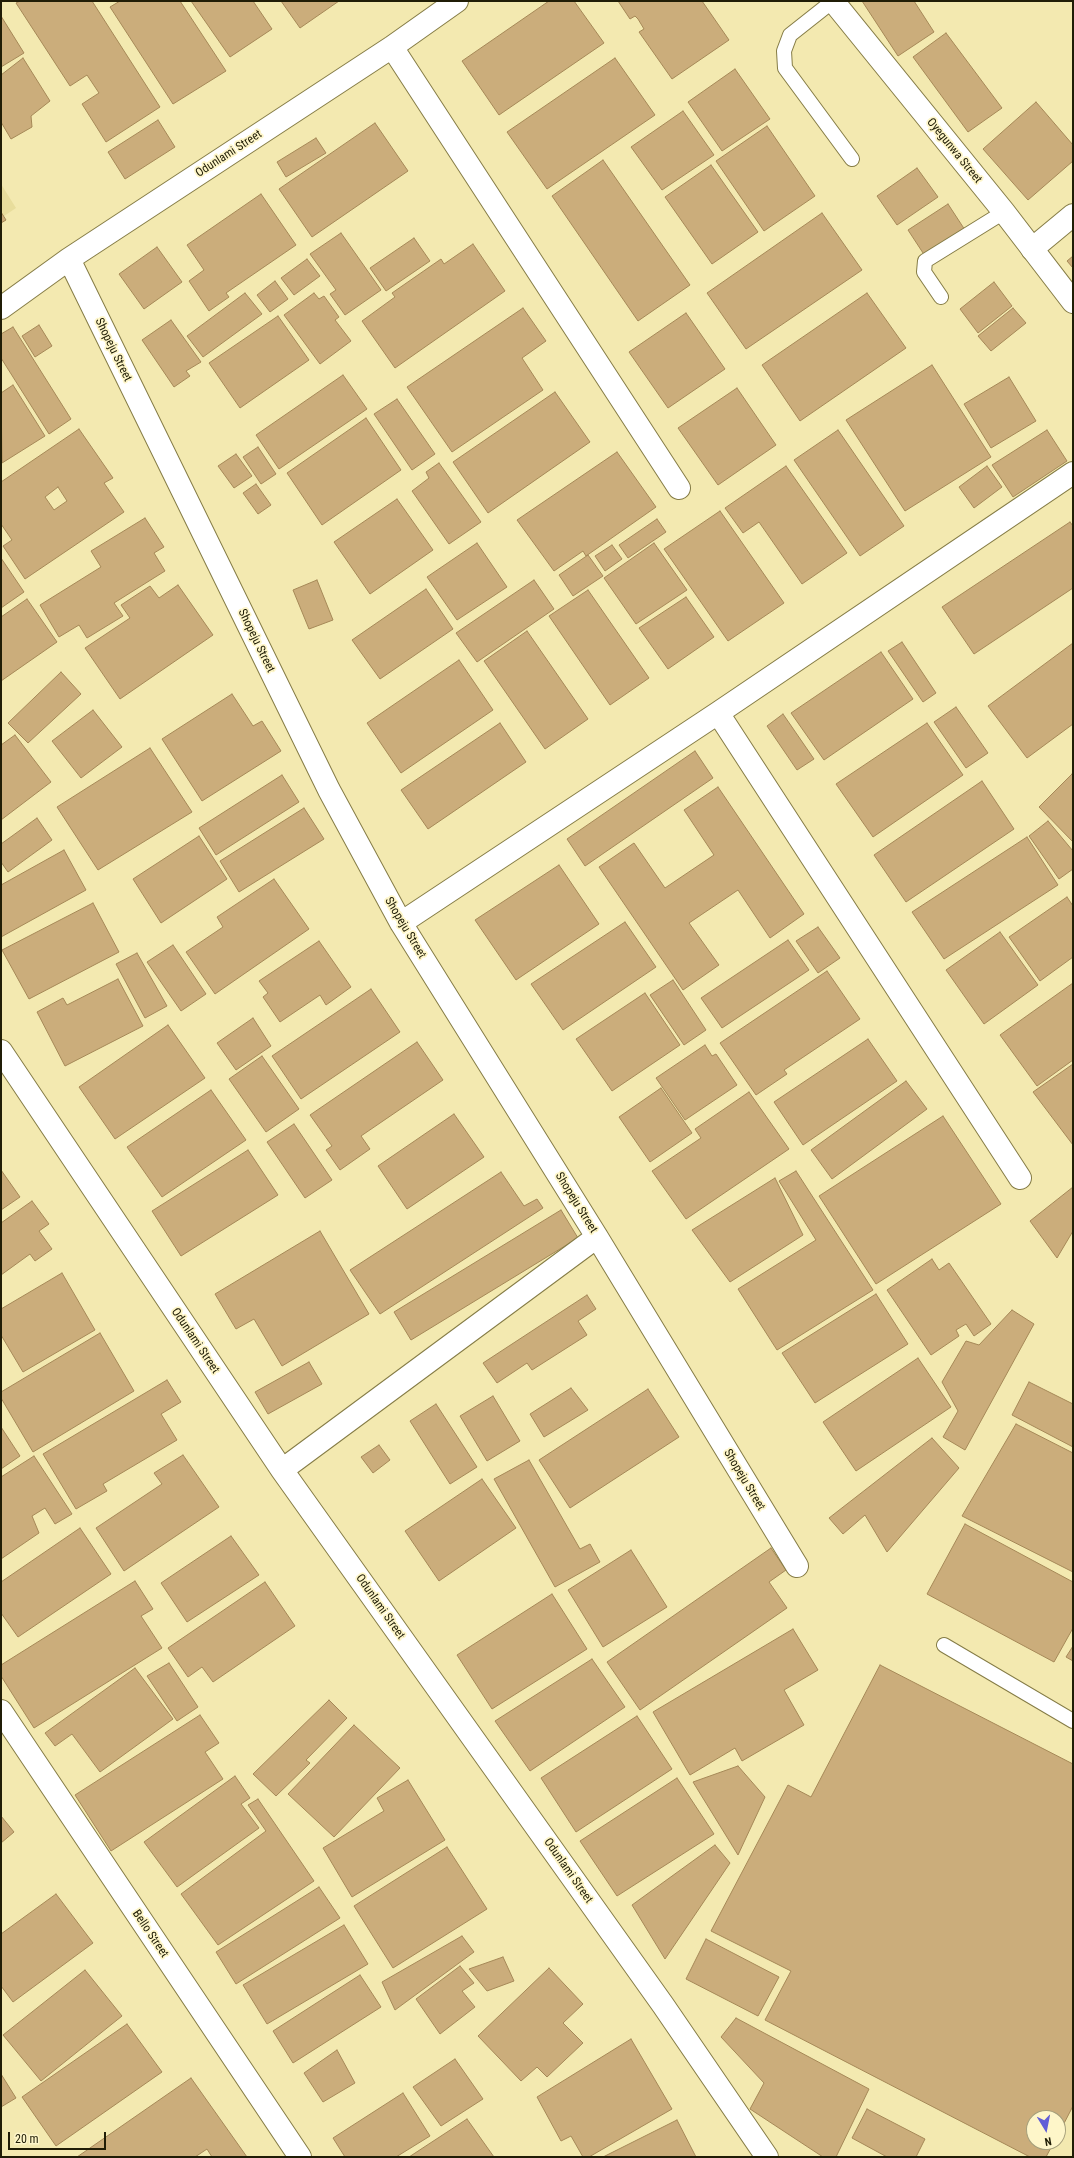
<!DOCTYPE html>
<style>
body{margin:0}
#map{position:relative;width:1074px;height:2158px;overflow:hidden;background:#f3e9b0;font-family:"Roboto Condensed",sans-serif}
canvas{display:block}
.frame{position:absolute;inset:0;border:2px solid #201d06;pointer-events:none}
.north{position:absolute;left:1026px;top:2110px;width:40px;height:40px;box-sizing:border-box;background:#fef6c9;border:1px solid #a59f7b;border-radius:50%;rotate:170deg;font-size:11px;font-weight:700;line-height:16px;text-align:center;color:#201d06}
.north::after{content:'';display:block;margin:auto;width:14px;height:18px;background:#615ed7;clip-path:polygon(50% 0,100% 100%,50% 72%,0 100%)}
.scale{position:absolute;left:8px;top:2132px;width:98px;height:18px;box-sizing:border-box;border:2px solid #201d06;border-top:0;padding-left:5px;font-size:12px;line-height:14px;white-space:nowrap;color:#201d06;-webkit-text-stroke:3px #fef6c9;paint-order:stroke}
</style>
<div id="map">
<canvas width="1074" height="2158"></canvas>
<div class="frame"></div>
<div class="north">N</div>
<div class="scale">20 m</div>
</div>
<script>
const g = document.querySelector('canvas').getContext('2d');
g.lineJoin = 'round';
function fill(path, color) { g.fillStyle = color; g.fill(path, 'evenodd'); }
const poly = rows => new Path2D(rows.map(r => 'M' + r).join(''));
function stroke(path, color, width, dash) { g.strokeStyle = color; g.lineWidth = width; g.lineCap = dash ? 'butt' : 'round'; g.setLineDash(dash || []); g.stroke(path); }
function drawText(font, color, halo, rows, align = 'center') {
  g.font = font + ' "Roboto Condensed",sans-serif'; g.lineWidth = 3.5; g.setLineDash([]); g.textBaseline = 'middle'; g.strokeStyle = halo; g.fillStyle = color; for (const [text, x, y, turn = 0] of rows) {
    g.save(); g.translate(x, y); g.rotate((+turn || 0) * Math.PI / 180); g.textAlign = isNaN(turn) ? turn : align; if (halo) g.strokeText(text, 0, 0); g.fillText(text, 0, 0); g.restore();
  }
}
fill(poly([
 [1,184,16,208,1,218]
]), '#e8dd9c');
const building = poly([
 [20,1,92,1,160,107,106,142,82,104,99,93,87,75,70,86,16,3,20,1],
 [120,1,180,1,226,71,173,104,110,7,120,1],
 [191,1,253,1,272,29,230,57,191,1],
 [281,1,339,1,300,28,281,1],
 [549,1,574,1,604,43,499,115,462,61,549,1],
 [618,1,702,1,729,40,672,79,639,32,644,29,638,19,635,16,630,19,618,1],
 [862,1,914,1,934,32,898,56,862,1],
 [1,16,24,53,1,67,1,16],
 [946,33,1002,108,968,132,913,57,946,33],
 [23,58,50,101,31,116,32,127,11,139,1,122,1,75,23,58],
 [615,58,655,115,547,189,507,132,615,58],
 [735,69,770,119,722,151,688,102,735,69],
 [1036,102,1073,145,1073,161,1028,200,983,149,1036,102],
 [683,111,714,155,662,190,631,147,683,111],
 [158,120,175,147,125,179,108,152,158,120],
 [375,123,408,171,312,237,279,189,375,123],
 [767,126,815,196,764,231,716,161,767,126],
 [316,138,326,153,286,177,277,162,316,138],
 [603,160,690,285,638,321,552,196,603,160],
 [711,165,758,232,712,264,665,197,711,165],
 [917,168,938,197,897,225,877,196,917,168],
 [261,194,296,245,226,293,229,297,209,311,189,281,204,270,187,245,261,194],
 [948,204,965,230,925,256,908,230,948,204],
 [1,212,6,220,1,223,1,212],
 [822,213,862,270,746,349,707,293,822,213],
 [341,233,381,290,345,315,330,294,336,290,310,254,341,233],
 [414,238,430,261,386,291,370,268,414,238],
 [473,244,505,291,395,368,362,321,395,297,392,293,441,259,444,264,473,244],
 [157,247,182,282,144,309,119,274,157,247],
 [1073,256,1073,268,1067,261,1073,256],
 [307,259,320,276,294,295,281,278,307,259],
 [275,281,288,299,270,312,257,295,275,281],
 [994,282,1012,306,978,333,960,309,994,282],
 [245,293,262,314,203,357,187,336,245,293],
 [314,293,319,299,324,296,339,317,335,320,351,341,320,364,284,315,314,293],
 [867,293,906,348,800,421,762,365,867,293],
 [523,308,546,341,522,358,543,390,452,452,407,387,523,308],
 [1013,308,1026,323,991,351,978,336,1013,308],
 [686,313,725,369,668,408,629,352,686,313],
 [278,316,309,360,240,408,209,363,278,316],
 [171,320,201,362,186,371,190,376,174,387,142,340,171,320],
 [39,325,52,346,35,357,22,336,39,325],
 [13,327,71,419,49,434,1,358,1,334,13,327],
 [932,365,991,457,905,511,846,420,932,365],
 [343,375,367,409,279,469,256,435,343,375],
 [1009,377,1036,421,991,448,964,404,1009,377],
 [13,385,45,436,2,463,1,393,13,385],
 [737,388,776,445,718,485,678,428,737,388],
 [555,392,590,442,488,513,453,462,555,392],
 [397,399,435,454,412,470,374,414,397,399],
 [366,418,401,470,322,525,287,473,366,418],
 [79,429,113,478,104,483,124,512,25,579,3,546,12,540,1,524,1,482,79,429],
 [58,487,67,501,54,510,45,497,58,487],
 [838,430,904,526,860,556,794,460,838,430],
 [1047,430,1067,461,1013,497,992,465,1047,430],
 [258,447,276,474,261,484,243,457,258,447],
 [617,452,656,507,586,556,583,551,554,571,517,520,617,452],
 [236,454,252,476,234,488,218,466,236,454],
 [439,463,481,522,449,544,412,491,429,478,426,472,439,463],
 [786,466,847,553,802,584,759,522,743,533,725,508,786,466],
 [987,466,1002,487,974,508,959,487,987,466],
 [256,484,271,505,258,514,243,493,256,484],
 [397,499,433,550,370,594,334,542,397,499],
 [720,511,784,603,728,641,664,549,720,511],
 [145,518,164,547,154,553,165,571,114,603,123,616,87,638,79,625,59,637,40,605,101,567,91,551,145,518],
 [657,519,666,532,628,558,619,545,657,519],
 [1070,522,1073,526,1073,588,974,654,942,607,1070,522],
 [477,543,507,587,457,620,427,577,477,543],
 [654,543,687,590,636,624,604,578,654,543],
 [612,545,622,559,605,571,595,556,612,545],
 [588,555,603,576,573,596,559,575,588,555],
 [1,558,24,592,1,608,1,558],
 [317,580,333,620,309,629,293,590,317,580],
 [534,580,554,609,477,662,456,633,534,580],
 [178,585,213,635,120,699,85,648,130,618,121,605,150,586,159,598,178,585],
 [426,589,453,629,380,679,352,640,426,589],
 [588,590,649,678,610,705,549,616,588,590],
 [686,597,714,637,668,669,639,628,686,597],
 [27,599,57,642,1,681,1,617,27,599],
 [527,631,588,719,545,749,484,661,527,631],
 [902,642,936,693,923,702,888,651,902,642],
 [1073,643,1073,724,1027,758,988,706,1073,643],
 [881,652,913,699,824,760,791,713,881,652],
 [459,660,493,710,401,773,367,723,459,660],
 [61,672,81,694,28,743,8,723,61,672],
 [232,694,253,726,262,721,281,751,202,801,162,739,232,694],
 [956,707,988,753,966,768,934,722,956,707],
 [93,710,122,747,81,778,52,741,93,710],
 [783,714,814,759,797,770,767,726,783,714],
 [500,723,526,762,428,829,401,790,500,723],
 [927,723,963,775,873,837,836,784,927,723],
 [15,735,51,782,1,820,1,745,15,735],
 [150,748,192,812,98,870,57,807,150,748],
 [695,751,713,778,585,866,567,839,695,751],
 [1072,774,1073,775,1073,842,1039,807,1072,774],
 [282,775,299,802,216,855,199,828,282,775],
 [982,781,1014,829,906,902,874,855,982,781],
 [718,787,804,914,770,938,738,890,689,923,719,965,683,990,599,867,634,843,665,888,714,855,684,810,718,787],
 [304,808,324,839,239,892,220,861,304,808],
 [37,818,52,840,8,872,1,862,1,844,37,818],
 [1048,821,1073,851,1073,869,1059,879,1029,836,1048,821],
 [199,836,227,879,161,923,133,879,199,836],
 [1027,837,1058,885,944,959,912,912,1027,837],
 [64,850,86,890,1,937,1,885,64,850],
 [559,865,599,924,516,980,475,920,559,865],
 [274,879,309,929,215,994,186,952,223,927,217,917,274,879],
 [1067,897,1073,906,1073,957,1040,981,1009,937,1067,897],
 [93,903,119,952,29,999,2,950,93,903],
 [625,922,656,967,563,1030,531,984,625,922],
 [818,927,840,958,818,973,796,941,818,927],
 [1000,932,1038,985,984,1024,946,970,1000,932],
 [788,940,809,970,722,1028,701,998,788,940],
 [319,941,351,987,326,1005,320,995,280,1022,263,997,268,993,259,981,319,941],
 [173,945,206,994,181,1011,147,962,173,945],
 [137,953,167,1006,145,1018,116,964,137,953],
 [827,971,860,1019,784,1070,787,1074,756,1095,720,1043,827,971],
 [118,979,143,1026,65,1066,37,1012,63,998,67,1005,118,979],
 [673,980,706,1030,684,1045,650,995,673,980],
 [1073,983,1073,1060,1037,1086,1000,1035,1073,983],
 [371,989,400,1032,301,1099,272,1056,371,989],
 [645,993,680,1045,612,1091,576,1039,645,993],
 [253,1018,271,1046,236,1070,217,1043,253,1018],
 [168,1025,205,1078,115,1139,79,1087,168,1025],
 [868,1039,897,1081,803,1145,774,1102,868,1039],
 [417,1042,443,1080,361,1136,370,1149,340,1170,326,1150,332,1146,310,1115,417,1042],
 [705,1045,712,1056,716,1054,737,1085,685,1120,656,1078,705,1045],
 [262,1056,299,1109,266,1132,229,1079,262,1056],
 [1073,1064,1073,1145,1033,1092,1073,1064],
 [906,1081,927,1109,832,1179,811,1150,906,1081],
 [661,1088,692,1133,650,1162,619,1117,661,1088],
 [211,1090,246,1140,162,1197,127,1147,211,1090],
 [749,1092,789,1149,686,1219,652,1171,701,1138,695,1129,749,1092],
 [454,1114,484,1157,407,1209,378,1166,454,1114],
 [943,1116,1001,1204,876,1284,819,1196,943,1116],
 [294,1124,332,1180,305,1198,267,1142,294,1124],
 [248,1150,278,1195,181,1256,152,1211,248,1150],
 [1,1170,20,1197,1,1210,1,1170],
 [796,1171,873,1290,777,1350,738,1289,816,1240,779,1181,796,1171],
 [501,1172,524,1206,537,1199,543,1208,380,1314,350,1270,501,1172],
 [775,1178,803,1235,730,1282,692,1230,775,1178],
 [1073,1187,1073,1231,1057,1258,1030,1221,1073,1187],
 [32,1201,49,1224,39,1231,52,1249,35,1261,30,1254,1,1275,1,1223,32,1201],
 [561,1210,578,1238,411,1340,394,1312,561,1210],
 [320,1231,369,1314,282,1366,254,1319,236,1329,215,1294,320,1231],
 [932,1259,939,1270,949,1263,991,1324,974,1336,966,1324,956,1330,959,1336,931,1355,887,1290,932,1259],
 [62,1273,95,1330,23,1372,1,1335,1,1309,62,1273],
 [876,1294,908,1344,815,1403,782,1353,876,1294],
 [587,1295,596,1309,578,1321,587,1335,532,1370,527,1363,497,1383,483,1363,587,1295],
 [1012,1310,1034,1324,965,1450,943,1437,958,1411,942,1382,966,1341,979,1345,1012,1310],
 [100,1333,134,1391,33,1452,1,1398,1,1392,100,1333],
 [918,1358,951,1407,856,1471,823,1422,918,1358],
 [309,1362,322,1384,268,1414,255,1392,309,1362],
 [167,1380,181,1402,161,1414,177,1440,103,1484,107,1491,76,1509,43,1454,167,1380],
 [1029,1382,1073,1404,1073,1447,1012,1415,1029,1382],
 [571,1388,588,1410,544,1437,530,1414,571,1388],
 [648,1389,679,1437,570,1508,539,1460,648,1389],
 [493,1396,520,1441,487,1461,460,1416,493,1396],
 [436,1404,477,1467,450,1484,410,1421,436,1404],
 [1016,1424,1073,1453,1073,1572,962,1516,1016,1424],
 [1,1427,20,1456,1,1469,1,1427],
 [932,1438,959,1468,887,1552,865,1515,843,1534,829,1518,932,1438],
 [379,1445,390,1460,373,1473,361,1457,379,1445],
 [183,1455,219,1507,124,1571,96,1528,162,1484,154,1473,183,1455],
 [34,1456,72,1514,55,1524,45,1508,32,1516,39,1533,1,1559,1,1477,34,1456],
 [529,1460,580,1549,590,1544,600,1562,555,1587,494,1479,529,1460],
 [482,1479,516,1528,439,1581,405,1531,482,1479],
 [965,1524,1073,1582,1073,1628,1054,1662,927,1594,965,1524],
 [80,1528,111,1574,18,1637,1,1613,1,1582,80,1528],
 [231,1536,259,1575,187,1622,161,1583,231,1536],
 [771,1548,786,1570,769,1582,787,1608,640,1710,607,1662,771,1548],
 [631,1550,667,1607,603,1647,568,1590,631,1550],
 [135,1581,153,1609,141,1616,162,1648,34,1728,1,1676,1,1665,135,1581],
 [265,1582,295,1626,213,1682,202,1667,188,1677,168,1648,265,1582],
 [552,1594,587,1649,492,1709,457,1655,552,1594],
 [793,1629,818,1670,784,1690,804,1725,742,1761,735,1748,690,1775,653,1712,793,1629],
 [1073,1646,1073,1661,1066,1657,1073,1646],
 [592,1659,625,1707,530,1771,495,1721,592,1659],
 [169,1663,198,1707,177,1721,147,1676,169,1663],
 [880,1665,1073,1764,1073,2106,1058,2135,1058,2118,1034,2118,1034,2142,1054,2142,1046,2157,1030,2157,765,2020,791,1971,711,1931,788,1785,811,1797,880,1665],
 [135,1668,173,1719,100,1772,72,1734,55,1746,45,1733,135,1668],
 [329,1700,347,1718,306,1760,310,1763,276,1796,253,1774,329,1700],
 [200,1715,219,1743,205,1752,223,1779,111,1851,75,1795,200,1715],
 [637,1716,672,1769,576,1832,541,1778,637,1716],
 [354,1725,400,1768,334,1837,288,1794,354,1725],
 [738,1766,765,1797,738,1855,693,1782,738,1766],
 [235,1776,250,1798,241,1804,259,1828,177,1887,144,1842,235,1776],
 [677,1778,714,1834,617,1896,580,1841,677,1778],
 [408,1780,445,1840,352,1897,323,1848,384,1811,377,1798,408,1780],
 [258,1799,314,1881,218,1945,181,1894,266,1831,248,1805,258,1799],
 [1,1816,14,1832,1,1843,1,1816],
 [715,1845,730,1863,665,1959,632,1905,715,1845],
 [447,1847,487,1909,393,1968,354,1906,447,1847],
 [319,1887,340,1918,236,1984,216,1952,319,1887],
 [56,1894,93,1943,13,2002,1,1986,1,1934,56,1894],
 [344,1925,368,1964,267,2024,243,1985,344,1925],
 [462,1936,474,1952,395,2010,382,1982,462,1936],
 [706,1939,779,1977,758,2016,686,1979,706,1939],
 [503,1957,514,1981,487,1991,469,1969,503,1957],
 [460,1966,474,1983,462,1991,475,2007,440,2034,416,1999,460,1966],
 [549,1968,583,2004,563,2023,583,2043,547,2077,537,2067,521,2081,478,2036,549,1968],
 [85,1970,122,2016,41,2081,3,2035,85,1970],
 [360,1975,381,2007,293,2063,273,2031,360,1975],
 [736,2018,869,2089,836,2157,823,2157,750,2109,764,2083,721,2037,736,2018],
 [127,2024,162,2072,56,2146,22,2097,127,2024],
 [631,2039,672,2109,589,2157,583,2157,571,2136,561,2141,537,2097,631,2039],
 [337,2050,355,2083,323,2102,304,2073,337,2050],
 [455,2059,483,2099,441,2126,413,2087,455,2059],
 [1,2074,16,2098,1,2107,1,2074],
 [191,2078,247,2157,212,2157,207,2149,195,2157,77,2157,191,2078],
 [403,2093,430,2136,396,2157,345,2157,333,2138,403,2093],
 [867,2109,925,2139,916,2157,887,2157,852,2138,867,2109],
 [467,2119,494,2157,409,2157,467,2119],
 [677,2120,696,2157,603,2157,677,2120]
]);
fill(building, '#cbad7b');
stroke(building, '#a58857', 1);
const lane = poly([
 [833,1,790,35,784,51,785,68,852,159],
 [941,297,924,272,925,261,1004,212],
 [944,1645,1073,1721]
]);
const street = poly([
 [392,47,679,488],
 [1032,249,1073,215],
 [69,259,329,790,401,923,597,1237,797,1566],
 [1,308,69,259,392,47,457,1],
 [718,713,1020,1178],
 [401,923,718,713,1073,473],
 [1,1051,282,1470,663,2005,767,2157],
 [282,1470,597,1237],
 [1,1711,300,2157]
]);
const secondary = poly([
 [833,1,1004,212,1073,302]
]);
stroke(lane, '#857c46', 16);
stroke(street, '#857c46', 24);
stroke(secondary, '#857c46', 24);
stroke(lane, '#fff', 14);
stroke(street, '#fff', 22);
stroke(secondary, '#fff', 22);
drawText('12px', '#201d06', '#fef6c9', [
 ["Oyegunwa Street",954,151,51],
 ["Odunlami Street",229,154,-33],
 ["Shopeju Street",113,350,64],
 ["Shopeju Street",256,641,64],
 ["Shopeju Street",405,928,59],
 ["Shopeju Street",576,1203,58],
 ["Odunlami Street",195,1341,56],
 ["Shopeju Street",744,1480,59],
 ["Odunlami Street",380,1607,55],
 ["Odunlami Street",568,1871,55],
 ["Bello Street",150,1934,56]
]);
</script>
